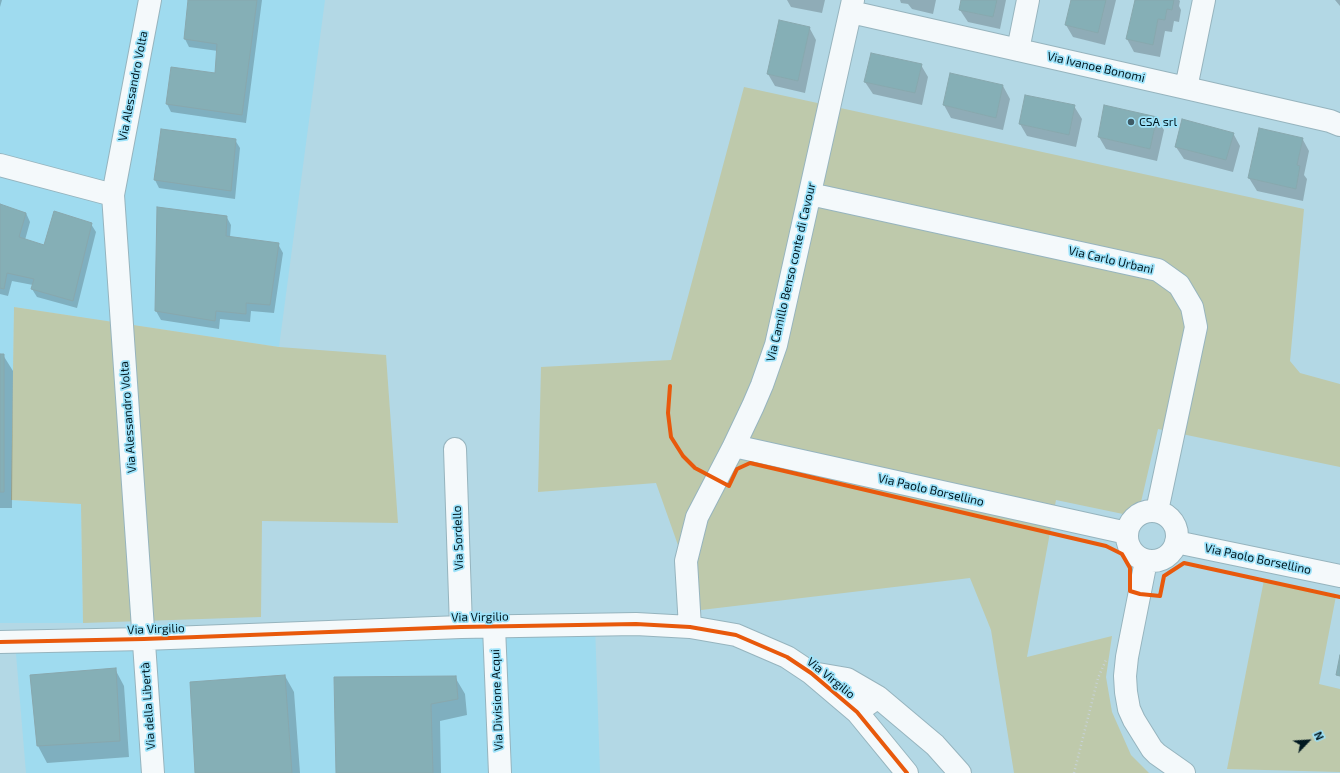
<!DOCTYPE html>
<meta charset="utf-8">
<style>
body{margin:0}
#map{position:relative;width:1340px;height:773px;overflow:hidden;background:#b3d8e5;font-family:"Exo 2",sans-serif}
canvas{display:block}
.north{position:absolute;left:1288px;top:721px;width:40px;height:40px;-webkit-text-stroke:3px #9ee3fa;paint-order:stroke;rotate:65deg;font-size:11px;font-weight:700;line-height:16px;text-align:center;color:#001820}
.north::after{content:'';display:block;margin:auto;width:14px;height:18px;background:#001820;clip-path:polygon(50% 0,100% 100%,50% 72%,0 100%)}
</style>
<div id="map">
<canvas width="1340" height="773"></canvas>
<div class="north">N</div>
</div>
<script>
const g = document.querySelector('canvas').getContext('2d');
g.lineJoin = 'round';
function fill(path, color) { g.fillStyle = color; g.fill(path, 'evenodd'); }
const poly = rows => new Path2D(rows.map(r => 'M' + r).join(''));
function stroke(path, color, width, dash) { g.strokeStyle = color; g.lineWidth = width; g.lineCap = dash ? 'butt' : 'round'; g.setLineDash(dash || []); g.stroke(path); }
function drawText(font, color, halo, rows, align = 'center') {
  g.font = font + ' "Exo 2",sans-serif'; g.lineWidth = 3.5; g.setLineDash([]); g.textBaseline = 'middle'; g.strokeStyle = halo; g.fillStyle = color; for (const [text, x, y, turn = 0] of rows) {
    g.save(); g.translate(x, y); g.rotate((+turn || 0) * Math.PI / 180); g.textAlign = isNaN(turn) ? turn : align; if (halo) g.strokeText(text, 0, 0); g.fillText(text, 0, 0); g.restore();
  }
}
fill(poly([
 [0,0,325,0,279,347,14,307,11,500,81,504,83,623,0,623],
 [595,625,600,773,26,773,15,642]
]), '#9fdbef');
fill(poly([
 [744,87,1304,209,1290,361,1300,373,1340,384,1340,467,1158,429,1141,502,1123,514,1056,500,1027,657,1112,636,1106,677,1112,712,1131,755,1149,773,1014,773,991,630,970,578,701,610,656,483,538,492,541,367,671,360],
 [14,307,279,347,386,355,398,523,262,521,261,617,83,623,81,504,11,500],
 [1264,580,1336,596,1319,684,1340,689,1340,772,1227,769]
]), '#bec9ab');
fill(poly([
 [0,0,2,0,0,7],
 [189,0,262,0,246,123,171,112,167,104,172,68,216,74,218,51,189,47,185,39],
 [787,0,825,0,822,13,791,7],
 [900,0,936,0,933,14,912,9,908,4,901,3],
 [962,0,1006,0,1000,29,968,22,960,10],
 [1072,0,1116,0,1105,45,1073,37,1066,25],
 [1136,0,1179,0,1180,1,1179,6,1181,10,1179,22,1174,21,1172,32,1165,31,1160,57,1134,52,1127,39],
 [1335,0,1340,0,1340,6],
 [809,27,816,40,805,93,775,86,768,74],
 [921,65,928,77,922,105,873,94,865,82],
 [1003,86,1010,99,1003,130,951,118,944,105],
 [1074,106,1082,119,1076,147,1027,136,1020,124],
 [1156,118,1164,130,1157,161,1106,149,1099,137],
 [1233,133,1240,146,1233,172,1184,159,1176,147],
 [1302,138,1309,151,1304,175,1307,179,1303,201,1257,191,1249,178],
 [235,140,240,148,235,199,159,188,155,180],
 [0,206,26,213,30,222,25,240,45,246,91,224,96,232,77,308,37,297,32,289,33,285,12,281,8,296,0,294],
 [158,208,226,216,231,225,230,237,278,244,283,253,274,313,251,311,250,322,220,319,219,329,161,320,156,311],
 [0,355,3,355,13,371,12,508,0,508],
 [115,669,124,686,129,757,47,763,38,746,31,676],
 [285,676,294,692,300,773,196,773],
 [455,677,465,694,467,715,440,721,441,773,337,773]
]), '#0003');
const building = poly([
 [188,0,257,0,242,115,166,104,171,67,215,73,217,44,184,39,188,0],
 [961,0,997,0,993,17,959,10,961,0],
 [1071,0,1106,0,1098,33,1065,25,1071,0],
 [1135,0,1174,0,1172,10,1167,9,1165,20,1158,19,1153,45,1126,39,1135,0],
 [779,20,810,27,798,81,767,74,779,20],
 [871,53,922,64,915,93,864,82,871,53],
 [950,73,1003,85,996,118,943,105,950,73],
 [1025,95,1075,105,1069,135,1019,124,1025,95],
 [1104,105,1157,117,1150,149,1098,137,1104,105],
 [1182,119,1234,133,1226,160,1175,147,1182,119],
 [1259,128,1303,138,1297,165,1300,166,1296,189,1248,178,1259,128],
 [161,129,236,139,231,191,154,180,161,129],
 [0,204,26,213,19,237,44,245,54,211,92,223,73,301,31,289,34,279,7,273,4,289,0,288,0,204],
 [157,207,227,216,226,236,279,243,270,305,246,303,246,314,216,311,215,321,155,311,157,207],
 [0,354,4,354,4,492,0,492,0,354],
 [1340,655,1340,676,1336,675,1340,655],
 [116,668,120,741,37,746,30,675,116,668],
 [285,675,292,773,195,773,190,682,285,675],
 [456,676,458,699,431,704,433,773,336,773,334,677,456,676]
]);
fill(building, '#85afb6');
stroke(building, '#88a8ae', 1);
const minor = poly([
 [150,0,113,195,153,773],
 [851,12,1186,88,1330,121,1340,125],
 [1018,50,1028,0],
 [1186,88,1204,0],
 [0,165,113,195],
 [810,194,1158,270,1179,285,1192,307,1196,327,1157,511],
 [734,446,1127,533],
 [455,449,461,627],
 '1127 536a25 25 0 1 1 50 0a25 25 0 1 1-50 0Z',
 [1176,542,1340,576],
 [1146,561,1127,657,1125,676,1126,692,1129,709,1134,720,1152,749,1157,754,1184,773],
 [494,627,500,773],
 [690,627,686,561,697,517,734,446,753,406,762,385,776,345,853,0],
 [0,642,144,639,461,627,636,624,690,627,736,635,787,657,811,673,857,712,907,773],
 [812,673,847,679,878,697],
 [857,712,878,697,935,745,960,773]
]);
stroke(minor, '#96b4be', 24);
stroke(poly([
 [1074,773,1098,678,1106,660]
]), '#c7d2d6', 2.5, [1, 3]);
stroke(minor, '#f4f9fb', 22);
stroke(poly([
 [670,386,668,413,671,437,683,456,695,468,729,486,737,469,750,463,1106,546,1122,554,1130,568,1130,591,1140,594,1160,596,1164,576,1184,563,1340,597],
 [0,642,144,639,461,627,636,624,690,627,736,635,787,657,811,673,857,712,907,773]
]), '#e8590c', 4);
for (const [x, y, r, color] of [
 [1131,122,4,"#3f5b65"]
]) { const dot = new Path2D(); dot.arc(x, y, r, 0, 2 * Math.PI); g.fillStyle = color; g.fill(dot); stroke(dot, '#9ee3fa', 1.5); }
drawText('12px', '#001820', '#9ee3fa', [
 ["Via Ivanoe Bonomi",1096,67,13],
 ["Via Alessandro Volta",133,86,-79],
 ["Via Carlo Urbani",1111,260,13],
 ["Via Camillo Benso conte di Cavour",791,272,-77],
 ["Via Alessandro Volta",128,417,-94],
 ["Via Paolo Borsellino",931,490,13],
 ["Via Sordello",458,538,-92],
 ["Via Paolo Borsellino",1258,559,12],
 ["Via Virgilio",480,617,-1],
 ["Via Virgilio",156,629,-2],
 ["Via Virgilio",831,678,39],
 ["Via Divisione Acqui",497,700,-92],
 ["Via della Libertà",148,706,-94]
]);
drawText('12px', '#001820', '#9ee3fa', [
 ["CSA srl",1139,122]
], 'left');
</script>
